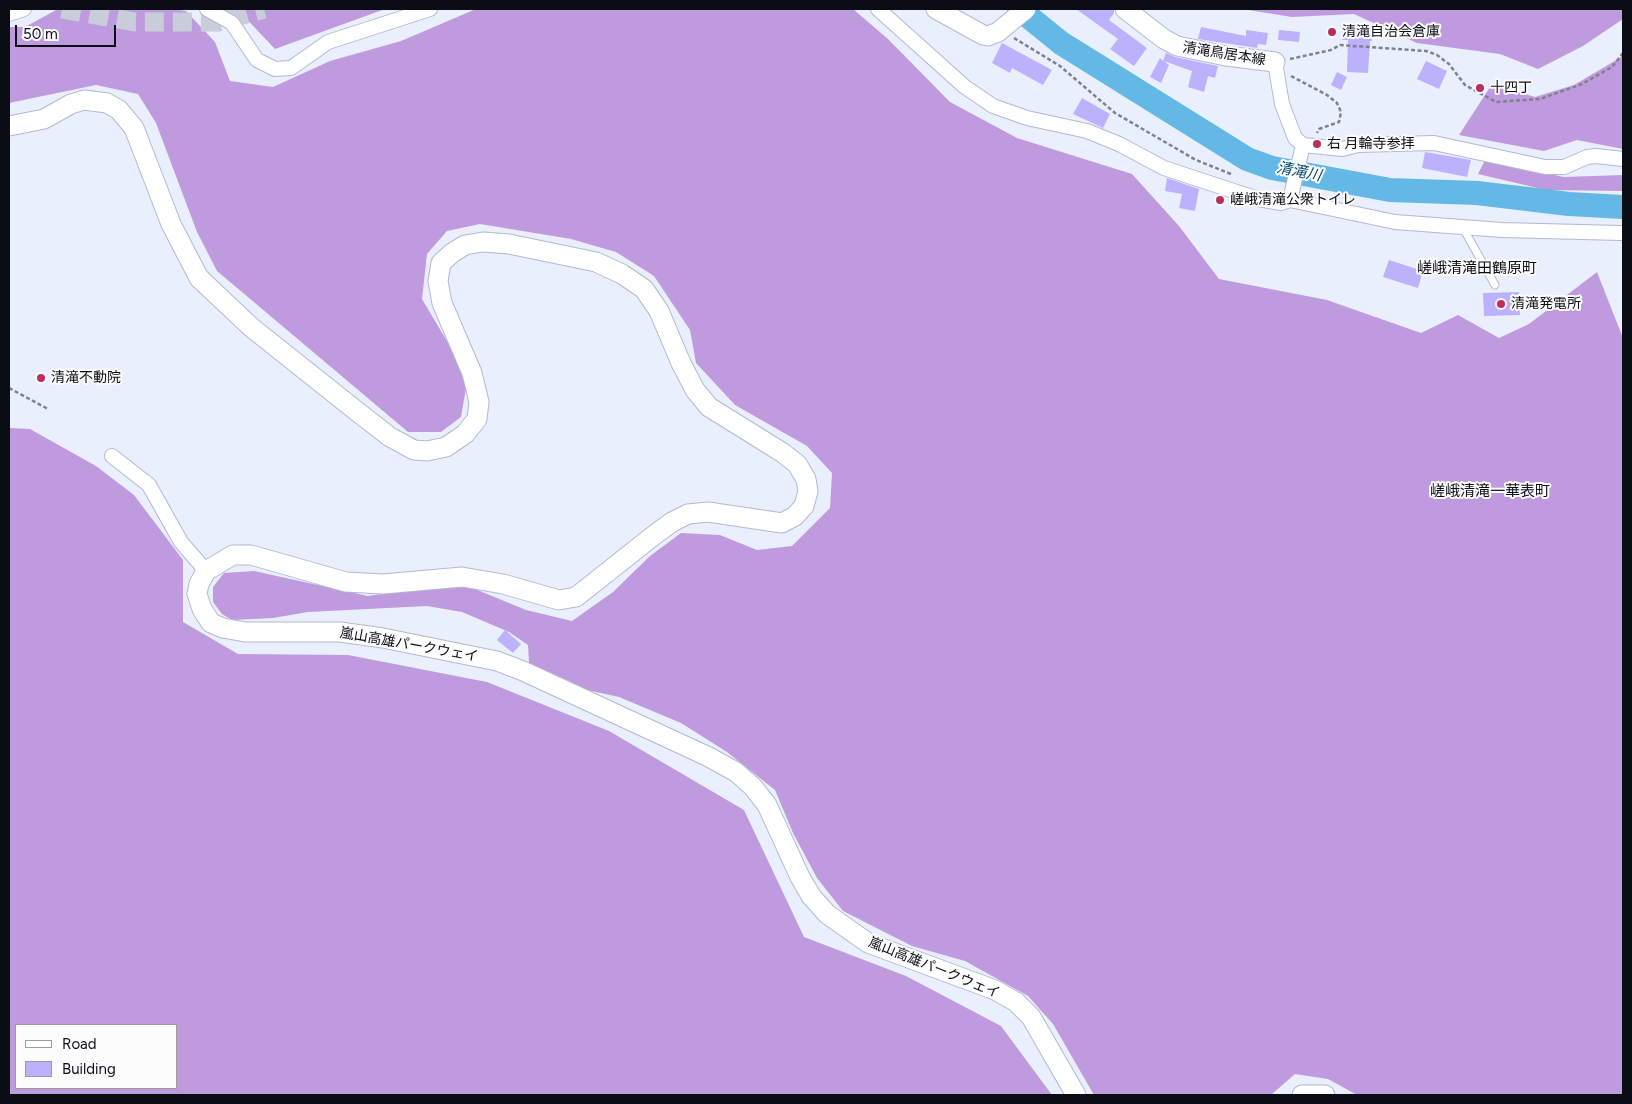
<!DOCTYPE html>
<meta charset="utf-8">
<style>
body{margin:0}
#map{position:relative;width:1632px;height:1104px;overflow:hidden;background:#eaeffd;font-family:Figtree,sans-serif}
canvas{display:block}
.frame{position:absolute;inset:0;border:10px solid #0b0d15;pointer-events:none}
.legend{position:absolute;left:15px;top:1024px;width:162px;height:65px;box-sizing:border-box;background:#fcfcfc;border:1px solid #9c9ca0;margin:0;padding:6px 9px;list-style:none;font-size:15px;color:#0b0d15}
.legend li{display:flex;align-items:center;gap:10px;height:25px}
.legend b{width:25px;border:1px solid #9c9ca0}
.scale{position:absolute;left:15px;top:25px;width:101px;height:22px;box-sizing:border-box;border:2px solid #0b0d15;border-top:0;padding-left:6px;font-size:15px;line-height:18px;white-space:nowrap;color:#0b0d15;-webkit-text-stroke:4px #fcfcfc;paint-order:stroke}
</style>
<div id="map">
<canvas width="1632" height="1104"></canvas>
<div class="frame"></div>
<ul class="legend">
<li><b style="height:6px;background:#fff"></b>Road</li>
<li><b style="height:14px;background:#bcb1fb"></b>Building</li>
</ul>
<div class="scale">50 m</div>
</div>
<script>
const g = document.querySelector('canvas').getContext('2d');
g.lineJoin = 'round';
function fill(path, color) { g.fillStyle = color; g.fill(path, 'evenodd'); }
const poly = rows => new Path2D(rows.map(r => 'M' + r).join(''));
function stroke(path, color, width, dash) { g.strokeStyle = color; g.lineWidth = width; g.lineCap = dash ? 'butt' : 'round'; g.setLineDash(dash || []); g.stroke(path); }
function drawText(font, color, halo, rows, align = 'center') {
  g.font = font + ' Figtree,"Noto Sans JP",sans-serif'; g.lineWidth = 4; g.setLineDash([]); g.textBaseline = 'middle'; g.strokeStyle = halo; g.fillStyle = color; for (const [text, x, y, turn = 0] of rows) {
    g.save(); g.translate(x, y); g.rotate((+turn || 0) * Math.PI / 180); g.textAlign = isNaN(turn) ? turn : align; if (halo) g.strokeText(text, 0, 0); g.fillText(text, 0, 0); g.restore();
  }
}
fill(poly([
 [58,9,172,9,186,11,215,42,230,81,273,87,330,61,401,41,476,9,853,9,888,39,950,102,1017,138,1132,174,1179,226,1219,279,1327,300,1421,333,1458,315,1499,338,1529,324,1597,272,1623,338,1623,1095,1357,1095,1328,1079,1295,1074,1271,1095,1094,1095,1053,1024,1028,996,965,961,912,946,843,911,817,878,793,833,775,790,727,752,681,723,619,697,573,687,529,663,528,645,509,632,462,612,427,606,308,612,273,618,232,620,222,614,213,602,213,587,224,573,254,571,368,596,407,590,470,587,526,610,572,621,613,592,650,556,681,533,720,535,757,550,792,546,830,508,832,473,807,446,735,405,696,363,690,330,654,276,616,252,571,239,480,224,447,231,427,254,422,299,454,353,466,388,461,417,441,432,408,432,217,271,197,232,156,123,138,94,96,85,9,103,9,27,25,27],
 [237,9,385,9,275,49],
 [1242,9,1623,9,1623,19,1583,46,1538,69,1500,54,1417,43,1354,14,1292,17],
 [1623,56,1623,149,1577,140,1544,151,1459,135,1492,84,1535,97,1574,85],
 [1485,160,1564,177,1623,175,1623,191,1546,190,1478,174],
 [9,428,30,429,96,466,134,495,183,560,183,622,238,654,348,655,487,682,609,731,744,810,804,937,906,976,1001,1026,1052,1095,9,1095],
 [176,1025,176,1088,16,1088,16,1025]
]), '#c09ade');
stroke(poly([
 [1019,9,1061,43,1247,159,1272,168,1390,190,1477,193,1569,204,1623,207]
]), '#63b8e5', 24);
fill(poly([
 [1076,9,1114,9,1114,13,1109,20,1147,48,1134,66,1110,49,1118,39],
 [1201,27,1246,36,1246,30,1268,33,1266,45,1258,44,1257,48,1198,39],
 [1343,28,1373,30,1372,41,1370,41,1368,73,1347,72,1348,40,1342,40],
 [1279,30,1300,32,1299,42,1278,40],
 [1002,43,1052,70,1043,85,1012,68,1010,73,992,63],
 [1166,53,1175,57,1218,66,1215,78,1208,76,1204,92,1188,87,1192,71,1164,61,1169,65,1161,83,1150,77,1160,58,1163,61],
 [1426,61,1447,71,1439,89,1417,79],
 [1337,72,1347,77,1341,90,1331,85],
 [1082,98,1110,114,1103,128,1073,114],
 [1425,152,1471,160,1467,177,1422,168],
 [1167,178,1199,189,1195,211,1179,208,1182,194,1165,191],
 [1389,260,1423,271,1418,288,1383,277],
 [1519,292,1520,315,1484,316,1483,293],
 [505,630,521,644,513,653,497,640]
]), '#bcb1fb');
stroke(poly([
 [62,9,135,22,218,22,264,9]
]), '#c9cdda', 19, [19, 9]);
const lane = poly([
 [1463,228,1495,285]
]);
const street = poly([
 [207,9,232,23,257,60,275,69,291,68,328,42,430,9],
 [878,9,965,87,993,106,1027,118,1087,131,1119,144,1164,168,1258,199,1281,203,1290,200,1395,222,1502,230,1621,233],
 [9,14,24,9],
 [1275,62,1282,104,1295,138,1303,145,1342,149,1358,145,1434,143,1545,167,1564,167,1587,157,1596,156,1623,159],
 [1290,200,1303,145],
 [112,456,149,485,181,542,206,571]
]);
const secondary = poly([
 [936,9,983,35,988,36,998,32],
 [1125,9,1164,39,1177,46,1226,56,1275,62],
 [9,126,44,119,71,104,84,100,107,103,119,110,134,128,171,224,199,278,251,327,359,413,390,437,414,450,427,451,446,447,465,434,477,419,479,402,472,373,442,303,438,281,441,263,452,253,465,245,483,242,509,244,596,262,622,274,644,289,659,311,681,363,695,390,709,407,783,453,797,464,806,479,808,491,804,506,795,516,782,523,708,512,688,514,672,522,653,536,576,597,559,600,503,584,462,577,383,584,346,582,251,555,233,555,206,571,199,584,197,594,202,609,211,623,223,628,245,632,340,632,383,638,497,661,523,671,709,757,736,772,753,787,767,805,800,877,811,896,827,914,868,943,995,990,1016,1002,1031,1017,1076,1095],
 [1302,1095,1325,1095]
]);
stroke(lane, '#b2b9d0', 9);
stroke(street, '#b2b9d0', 16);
stroke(secondary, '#b2b9d0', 21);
stroke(poly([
 [1014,38,1060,66,1115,113,1196,160,1231,174],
 [1290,59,1331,50,1340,45,1426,51,1437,55,1449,64,1465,85,1496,102,1540,99,1582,84,1612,67,1623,53],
 [1291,76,1327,95,1337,103,1341,112,1339,122,1319,129,1317,133],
 [9,388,48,409]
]), '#7f828d', 2.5, [4, 2.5]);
stroke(lane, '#fff', 7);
stroke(street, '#fff', 14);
stroke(secondary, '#fff', 19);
const secondaryBridge = poly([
 [998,32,1026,9]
]);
stroke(secondaryBridge, '#b2b9d0', 21, []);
stroke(secondaryBridge, '#fff', 19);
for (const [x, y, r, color] of [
 [1332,32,5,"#bc2e5c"],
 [1480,88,5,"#bc2e5c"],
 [1317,144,5,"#bc2e5c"],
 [1220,200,5,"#bc2e5c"],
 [1501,304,5,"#bc2e5c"],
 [41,378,5,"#bc2e5c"]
]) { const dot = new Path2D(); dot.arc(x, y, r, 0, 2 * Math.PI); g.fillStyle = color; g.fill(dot); stroke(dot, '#fcfcfc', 2); }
drawText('14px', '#0b0d15', '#fcfcfc', [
 ["清滝自治会倉庫",1342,32],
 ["十四丁",1490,88],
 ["右 月輪寺参拝",1327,144],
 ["嵯峨清滝公衆トイレ",1230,200],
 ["清滝発電所",1511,304],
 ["清滝不動院",51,378]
], 'left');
drawText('14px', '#0b0d15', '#fcfcfc', [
 ["清滝鳥居本線",1224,54,9],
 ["嵐山高雄パークウェイ",409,645,10],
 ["嵐山高雄パークウェイ",934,968,22]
]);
drawText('italic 15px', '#004a68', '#fcfcfc', [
 ["清滝川",1299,172,11]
]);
drawText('15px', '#0b0d15', '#fcfcfc', [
 ["嵯峨清滝田鶴原町",1477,269],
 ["嵯峨清滝一華表町",1490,492]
]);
</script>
